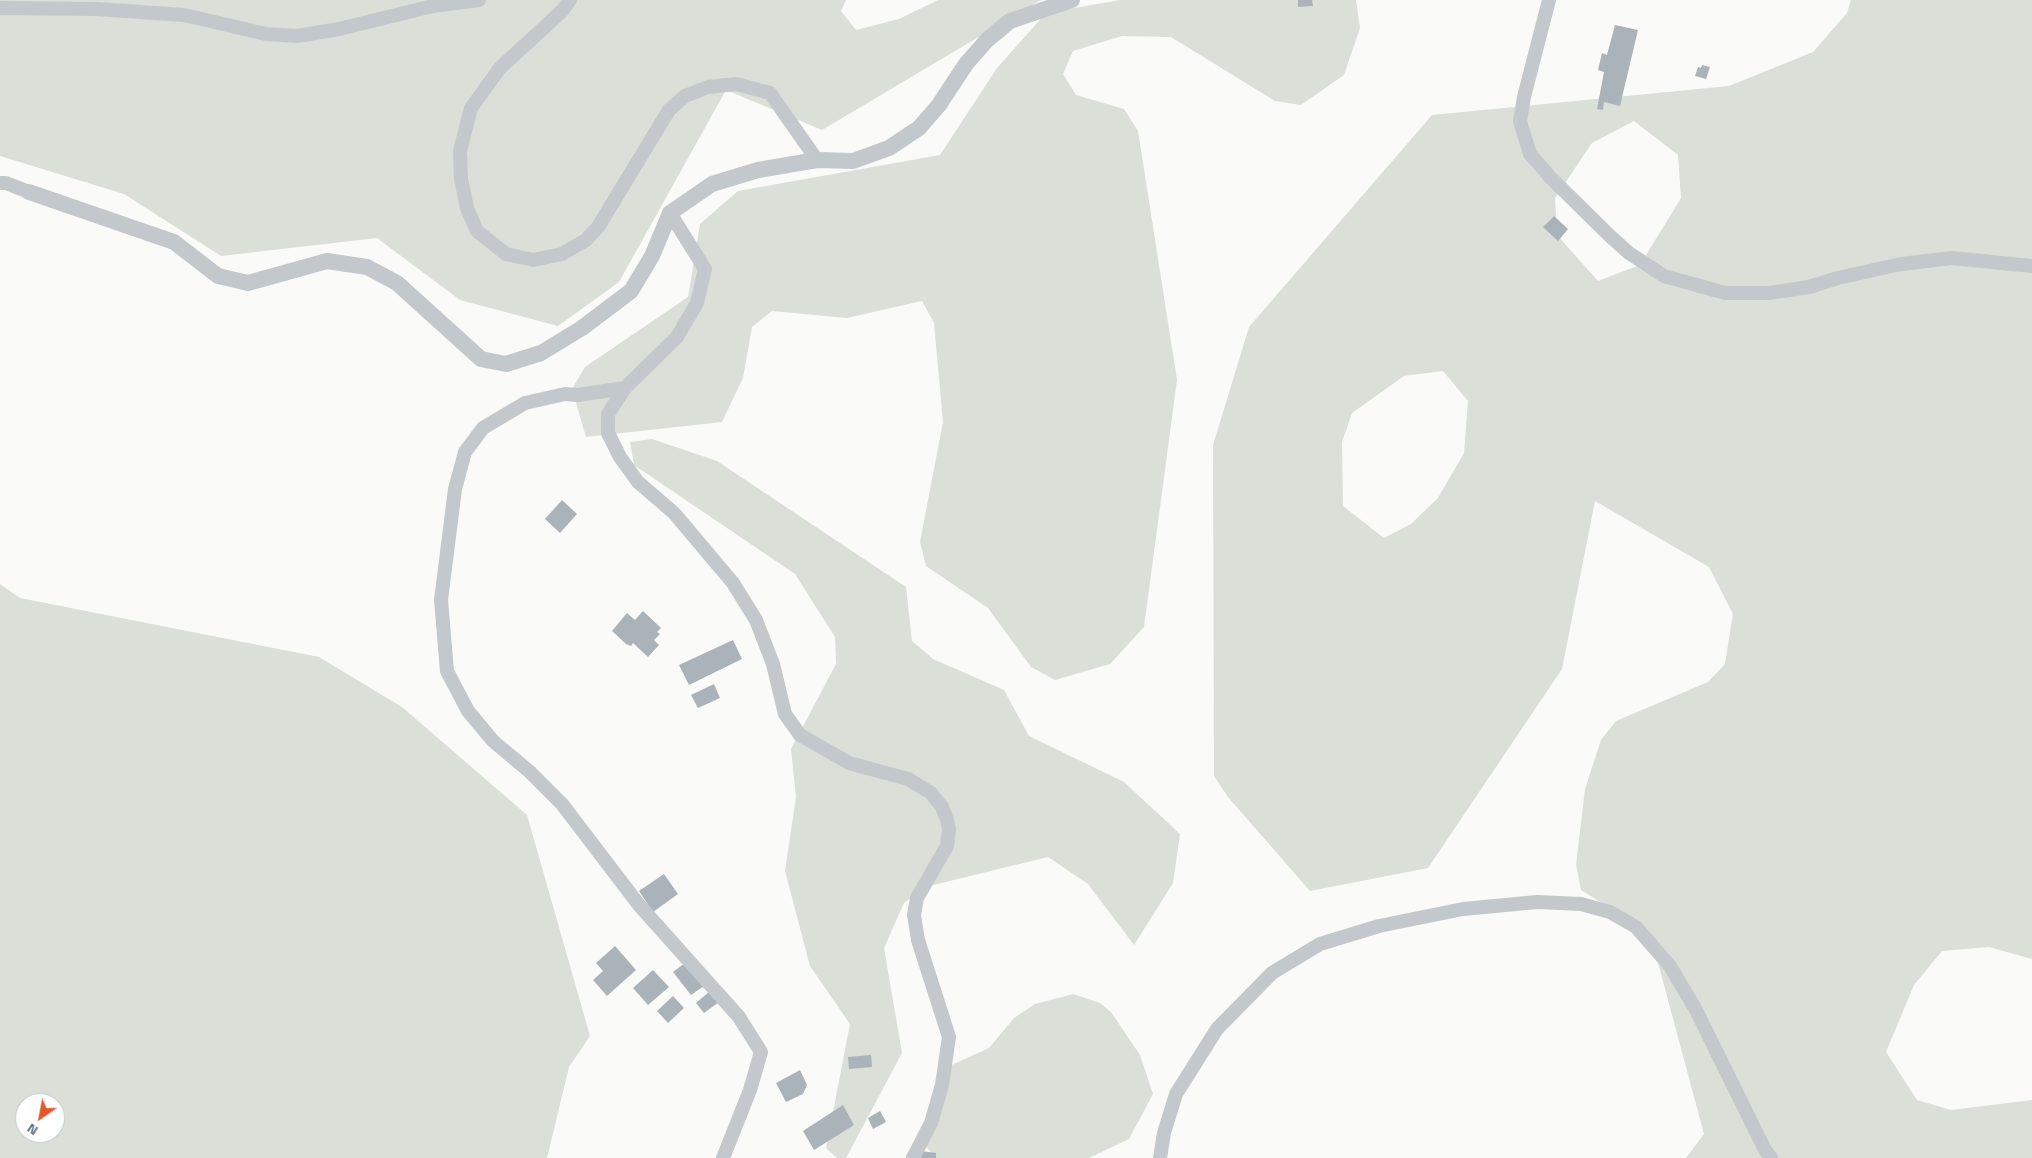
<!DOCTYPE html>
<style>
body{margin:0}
#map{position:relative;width:2032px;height:1158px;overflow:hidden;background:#fafaf8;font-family:"Titillium Web",sans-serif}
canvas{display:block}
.north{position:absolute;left:15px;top:1093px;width:50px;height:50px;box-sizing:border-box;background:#fff;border:1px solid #c1c8cd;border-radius:50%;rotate:213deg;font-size:14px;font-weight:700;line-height:20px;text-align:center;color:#657683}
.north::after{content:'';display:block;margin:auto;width:18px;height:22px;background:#e4572e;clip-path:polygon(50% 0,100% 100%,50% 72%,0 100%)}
</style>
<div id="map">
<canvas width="2032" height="1158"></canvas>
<div class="north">N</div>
</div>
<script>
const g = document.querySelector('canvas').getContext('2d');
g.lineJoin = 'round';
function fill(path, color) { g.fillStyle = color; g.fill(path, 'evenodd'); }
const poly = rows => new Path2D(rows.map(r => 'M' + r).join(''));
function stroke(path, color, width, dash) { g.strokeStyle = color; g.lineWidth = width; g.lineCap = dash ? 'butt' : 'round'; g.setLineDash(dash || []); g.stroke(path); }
fill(poly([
 [0,0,846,0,841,11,856,30,899,19,938,0,1041,0,822,130,726,90,619,282,558,326,460,300,377,238,221,256,124,194,0,156],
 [1120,0,1356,0,1360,28,1344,75,1301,105,1275,101,1171,37,1122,36,1073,51,1063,74,1076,95,1124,109,1138,131,1177,380,1144,627,1110,664,1055,680,1031,667,988,608,926,566,920,542,943,422,934,323,922,301,847,318,772,311,752,327,743,378,722,422,586,437,572,389,585,367,688,297,700,224,738,191,940,155,997,68,1046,13],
 [1851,0,2032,0,2032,959,1989,947,1942,951,1914,985,1886,1052,1917,1100,1951,1110,2032,1100,2032,1158,1686,1158,1704,1134,1650,933,1581,890,1576,865,1585,789,1601,740,1616,721,1708,682,1725,664,1733,614,1709,567,1595,501,1562,669,1428,868,1310,891,1228,797,1214,776,1213,445,1249,327,1432,115,1729,86,1813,52,1847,13],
 [1634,121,1678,155,1681,198,1640,265,1598,281,1557,235,1555,198,1592,143],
 [1443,371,1468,401,1464,453,1438,498,1411,524,1384,538,1343,506,1342,442,1352,413,1404,376],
 [652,439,717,461,906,587,912,641,933,659,1004,690,1029,736,1124,782,1180,834,1173,883,1134,945,1088,884,1048,857,925,887,904,903,884,948,902,1053,846,1158,837,1158,826,1148,850,1024,810,966,785,871,796,797,791,749,836,664,835,637,795,574,634,465,630,442],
 [0,584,20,598,319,657,402,707,527,815,590,1036,569,1067,547,1158,0,1158],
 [25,1103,55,1103,55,1133,25,1133],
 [1073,994,1100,1003,1111,1012,1140,1055,1153,1094,1129,1139,1089,1158,936,1158,922,1142,943,1069,989,1048,1014,1018,1035,1004]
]), '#dadfd7');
fill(poly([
 [1298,0,1312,0,1313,6,1298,7],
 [1615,25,1638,30,1620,106,1604,102,1603,110,1597,109,1604,72,1598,70,1602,53,1607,55],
 [1702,65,1710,67,1706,79,1695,76,1698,67,1701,68],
 [1554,216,1568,229,1558,241,1543,227],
 [562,500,577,514,560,533,545,519],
 [643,611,661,628,657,632,660,634,654,640,659,645,648,657,633,643,631,646,626,644,612,631,627,613,635,620],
 [733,640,742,659,689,685,679,665],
 [714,684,720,698,698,708,691,695],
 [664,874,678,894,653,912,639,891],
 [615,946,636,970,607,996,593,980,603,971,596,963],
 [689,960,707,984,691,995,673,972],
 [653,970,669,987,648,1005,633,988],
 [710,991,719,1002,704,1013,696,1003],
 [673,996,684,1008,668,1023,657,1011],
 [871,1055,872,1067,849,1069,848,1057],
 [800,1070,807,1085,803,1094,786,1102,776,1083],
 [843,1105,854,1125,814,1150,803,1131],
 [880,1111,886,1122,873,1129,868,1118],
 [914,1150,936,1153,936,1158,913,1158]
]), '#aab3b9');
stroke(poly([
 [570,0,562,11,500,68,471,108,460,151,461,179,467,208,477,231,506,254,533,260,562,254,586,240,598,227,669,110,685,96,708,87,736,84,770,93,817,160],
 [1549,0,1524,97,1520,121,1530,154,1551,178,1611,237,1629,253,1664,276,1725,293,1769,293,1809,287,1838,278,1901,264,1952,258,2032,266],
 [0,8,97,9,184,15,266,34,297,36,339,29,433,6,479,0],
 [0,183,6,183,29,192],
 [670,213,705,269,697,303,677,337,625,388,608,414,608,433,620,457,638,482,674,513,733,583,756,620,773,664,785,714,800,735,849,763,908,779,931,793,942,807,947,820,949,829,947,846,917,898,914,915,918,940,949,1037,942,1085,931,1123,913,1158],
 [625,388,578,395,565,394,525,403,483,428,465,452,455,489,441,600,447,671,468,711,493,741,530,772,562,804,639,905,739,1017,761,1052,750,1090,723,1158],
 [1160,1158,1164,1133,1176,1094,1217,1029,1272,973,1320,944,1379,926,1463,909,1537,902,1581,904,1610,912,1636,927,1670,966,1696,1010,1765,1150,1771,1158]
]), '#c3c8cc', 14);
stroke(poly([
 [29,192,174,242,218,276,248,283,327,261,367,267,397,283,481,359,506,364,541,353,582,328,631,291,652,256,670,213,712,184,758,170,817,160,853,161,889,148,919,128,939,105,966,64,987,40,1010,21,1072,0]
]), '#c3c8cc', 16);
</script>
